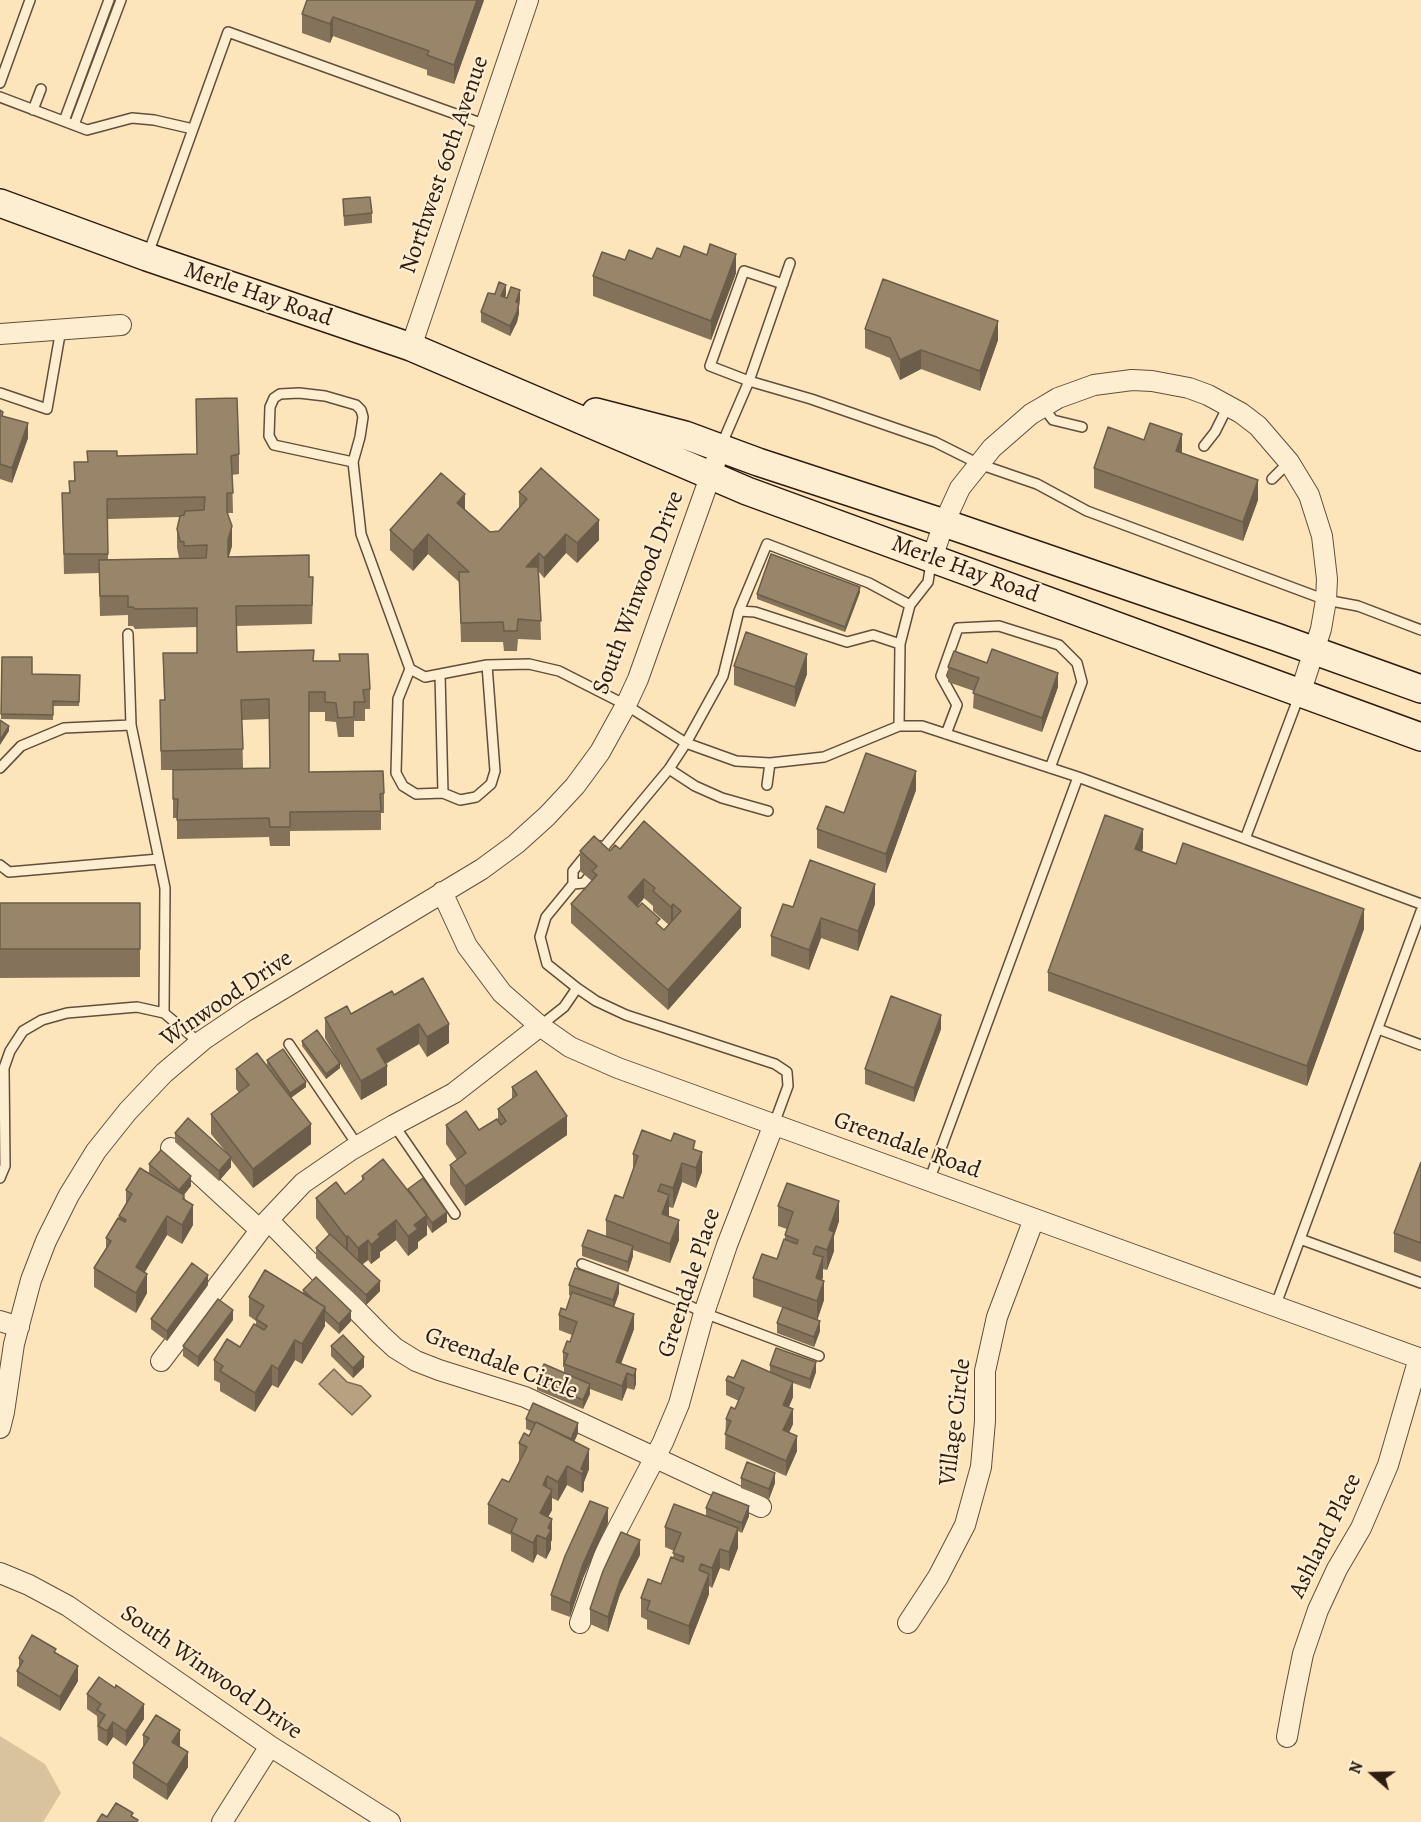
<!DOCTYPE html>
<style>
body{margin:0}
#map{position:relative;width:1421px;height:1822px;overflow:hidden;background:#fce5ba;font-family:Alegreya,serif}
canvas{display:block}
.north{position:absolute;left:1343px;top:1744px;width:60px;height:60px;-webkit-text-stroke:4px #fdeed2;paint-order:stroke;rotate:290deg;font-size:16px;font-weight:700;line-height:24px;text-align:center;color:#2d1c11}
.north::after{content:'';display:block;margin:auto;width:21px;height:27px;background:#2d1c11;clip-path:polygon(50% 0,100% 100%,50% 72%,0 100%)}
</style>
<div id="map">
<canvas width="1421" height="1822"></canvas>
<div class="north">N</div>
</div>
<script>
const g = document.querySelector('canvas').getContext('2d');
g.lineJoin = 'round';
function fill(path, color) { g.fillStyle = color; g.fill(path, 'evenodd'); }
const poly = rows => new Path2D(rows.map(r => 'M' + r).join(''));
function stroke(path, color, width, dash) { g.strokeStyle = color; g.lineWidth = width; g.lineCap = dash ? 'butt' : 'round'; g.setLineDash(dash || []); g.stroke(path); }
function drawText(font, color, halo, rows, align = 'center') {
  g.font = font + ' Alegreya,serif'; g.lineWidth = 4.5; g.setLineDash([]); g.textBaseline = 'middle'; g.strokeStyle = halo; g.fillStyle = color; for (const [text, x, y, turn = 0] of rows) {
    g.save(); g.translate(x, y); g.rotate((+turn || 0) * Math.PI / 180); g.textAlign = isNaN(turn) ? turn : align; if (halo) g.strokeText(text, 0, 0); g.fillText(text, 0, 0); g.restore();
  }
}
fill(poly([
 [0,1736,45,1764,61,1793,43,1822,0,1822]
]), '#d9c39d');
const water = poly([
 [334,1369,347,1382,361,1386,371,1396,352,1415,319,1384,334,1369]
]);
fill(water, '#b6a181');
stroke(water, '#7f6c54', 1.5);
const lane = poly([
 [0,83,30,0],
 [0,97,87,130,132,118,154,120,193,129],
 [33,110,41,89],
 [64,121,109,0],
 [74,125,121,0],
 [148,254,228,32,486,125],
 [783,284,744,271,710,366,749,381,811,399,935,442,979,464,1037,484,1087,511,1326,600,1358,606,1421,630],
 [0,393,47,409,61,329],
 [1043,407,1053,420,1082,427],
 [721,446,749,381,790,263],
 [1204,446,1215,432,1228,406],
 [353,462,274,445,269,436,270,407,274,398,280,394,299,393,325,396,356,405,361,410,363,417,360,437,353,462,361,534,410,669,425,677,487,665,529,664,559,671,626,705,686,743,736,761,770,763,824,757,899,726,922,726,1078,777,1421,904],
 [1272,479,1289,462],
 [739,611,767,544,869,583,910,605,928,582,931,563],
 [128,634,131,725],
 [900,644,910,605],
 [410,669,398,699,396,773,403,786,416,794,443,793],
 [440,674,443,793,460,800,476,797,491,784,495,771,487,665],
 [946,734,957,705,941,676,958,628,999,626,1059,645,1077,663,1082,682,1050,768],
 [0,768,21,746,64,728,131,725,165,888,164,1013],
 [669,769,695,786,722,798,768,811],
 [767,785,770,763],
 [1245,839,1299,696],
 [0,865,9,872,159,859],
 [573,884,584,883,588,878],
 [540,1026,564,1007,577,988],
 [1378,1029,1421,1045],
 [289,1044,358,1146],
 [774,1124,788,1086,787,1072,775,1064,626,1015,596,1001,577,988,547,964,540,937,546,917,573,884,573,871,594,845,604,847,669,769,686,743,723,676,739,611,755,612,847,642,873,635,900,644,899,726],
 [394,1125,455,1214],
 [0,1178,5,1166,4,1068,10,1051,23,1031,42,1020,67,1013,137,1007,164,1013,200,1043],
 [929,1181,1078,777],
 [1300,1239,1421,1283],
 [582,1264,680,1301,704,1313,819,1356],
 [1275,1307,1421,911]
]);
const street = poly([
 [0,334,121,325],
 [411,347,528,0],
 [932,558,944,523,960,488,992,448,1031,414,1043,407,1058,398,1094,385,1132,380,1152,381,1189,388,1208,395,1241,413,1258,426,1289,462,1309,495,1322,536,1327,579,1326,600,1321,629,1300,694],
 [442,892,467,946,502,993,540,1026,570,1047,618,1068,1421,1359],
 [171,1148,260,1230],
 [268,1220,381,1335,395,1348,416,1361,439,1370,525,1397,761,1507],
 [0,1321,19,1327],
 [161,1361,268,1220,303,1183,351,1150,394,1125,454,1093,540,1026],
 [0,1428,4,1412,14,1344,31,1280,46,1241,69,1195,96,1151,128,1111,164,1073,203,1040,246,1011,482,869,516,844,547,816,575,786,600,752,626,705,638,679,715,463],
 [0,1573,29,1585,68,1606,270,1746,390,1822],
 [580,1623,605,1553,663,1442,679,1404,704,1313,727,1245,774,1124],
 [908,1623,938,1577,965,1525,981,1467,985,1421,985,1371,997,1317,1034,1219],
 [1287,1737,1294,1698,1303,1654,1318,1610,1337,1569,1361,1528,1388,1465,1419,1358],
 [222,1822,270,1746]
]);
const secondary = poly([
 [0,203,147,257,411,347,747,491,1421,737],
 [596,412,685,435,758,462,944,523,1276,637,1421,689]
]);
stroke(lane, '#614e3b', 12);
stroke(street, '#614e3b', 22);
stroke(secondary, '#2d1c11', 30);
stroke(lane, '#fdeed2', 9);
stroke(street, '#fdeed2', 20);
stroke(secondary, '#fdeed2', 27);
fill(poly([
 [307,0,484,0,454,84,427,75,427,70,333,36,330,43,302,33,302,14],
 [343,199,372,213,372,223,344,226],
 [680,257,736,273,711,340,593,296,593,276,625,260],
 [506,295,505,297,520,300,519,303,519,313,517,322,510,336,481,322,481,312],
 [865,329,998,340,980,391,921,369,900,380,890,358,865,348],
 [0,410,3,416,28,438,12,483,0,479],
 [1144,440,1182,453,1258,500,1243,541,1094,488,1094,468],
 [239,454,239,474,232,475,233,513,227,513,232,546,228,557,309,577,313,597,312,624,236,626,237,652,314,661,370,689,370,709,365,709,365,721,354,721,354,737,338,737,336,722,325,721,325,712,309,712,309,772,384,793,384,813,381,813,381,830,290,831,290,846,270,846,269,837,177,839,177,818,173,818,173,770,161,770,160,700,164,700,163,653,197,653,197,627,135,629,133,626,128,626,128,615,100,616,99,573,64,574,62,493,69,493,69,481,74,481,74,462,87,462,117,456],
 [180,517,177,529,177,548,179,558,108,560,108,519],
 [269,719,270,768,243,768,242,720],
 [519,492,599,540,577,563,566,553,544,578,539,572,539,573,541,640,518,639,517,651,504,651,503,642,461,642,459,582,428,554,413,571,390,550,390,530,465,509,490,532,499,531,519,508],
 [860,592,845,632,757,599,757,594],
 [2,657,32,674,80,675,79,706,53,706,53,720,1,719],
 [987,663,1058,687,1042,732,973,708,974,691,948,682,948,667],
 [734,666,807,674,795,707,734,685],
 [916,790,886,873,817,848,817,829],
 [1143,848,1142,852,1364,929,1307,1086,1048,991,1048,972],
 [620,849,741,927,668,1010,571,923,571,904,592,881,580,871,580,851,610,851],
 [644,898,653,906,653,911,669,925,664,930,638,906],
 [0,903,140,903,140,977,0,978],
 [875,904,858,951,821,938,809,970,771,956,771,936,793,907],
 [394,995,449,1043,427,1057,419,1044,386,1064,387,1085,361,1100,340,1064,340,1068,326,1079,302,1046,302,1041,338,1060,325,1038,325,1018,351,1014],
 [941,1029,914,1102,865,1084,865,1069],
 [267,1060,306,1087,291,1098,311,1144,253,1188,231,1160,231,1167,219,1181,175,1142,175,1133,226,1152,211,1134,211,1114,239,1093,236,1089,236,1069,280,1084,267,1065],
 [512,1087,567,1135,465,1206,450,1184,450,1165,457,1160,446,1144,446,1125,479,1130,498,1120,498,1109,512,1099],
 [695,1150,702,1172,696,1188,682,1182,673,1208,669,1207,669,1216,679,1240,670,1263,633,1250,633,1256,628,1272,582,1256,582,1246,606,1237,606,1220,623,1198,633,1171,633,1154],
 [1421,1162,1421,1262,1394,1252,1394,1233],
 [149,1164,191,1186,184,1195,193,1225,182,1244,167,1235,145,1272,147,1293,136,1313,94,1287,94,1268,106,1249,106,1238,119,1218,119,1216,126,1204,126,1190,149,1173],
 [362,1176,408,1192,408,1189,447,1222,432,1233,427,1225,427,1235,418,1242,418,1248,408,1256,396,1240,380,1252,380,1257,371,1264,368,1260,362,1264,380,1291,366,1305,316,1258,316,1248,329,1235,316,1218,316,1198,345,1194,362,1181],
 [778,1206,839,1221,834,1236,834,1251,827,1270,823,1269,823,1277,822,1280,824,1300,817,1320,820,1331,814,1347,777,1333,777,1323,783,1308,753,1297,753,1278,777,1259,785,1239,785,1235,787,1229,778,1226],
 [208,1285,167,1341,151,1329,151,1319],
 [569,1285,619,1293,614,1307,634,1329,621,1364,636,1369,636,1384,634,1390,627,1388,622,1401,590,1389,590,1394,583,1409,537,1390,537,1380,564,1373,564,1367,563,1367,563,1352,570,1342,572,1335,559,1330,559,1315,566,1310,571,1296,569,1295],
 [303,1290,351,1321,339,1334,325,1321,325,1326,302,1364,295,1360,278,1388,272,1385,255,1412,220,1391,220,1383,214,1380,214,1360,240,1347,256,1325,256,1321,249,1316,249,1297,303,1293],
 [233,1320,198,1367,183,1356,183,1346],
 [331,1346,364,1367,353,1378,331,1356],
 [770,1365,816,1372,810,1389,793,1383,793,1397,789,1407,793,1424,789,1433,797,1451,786,1476,725,1449,726,1419,735,1409,739,1401,726,1395,726,1380,734,1378,770,1372],
 [526,1419,578,1433,574,1442,589,1469,584,1482,584,1490,582,1493,567,1485,558,1501,552,1498,552,1510,548,1517,552,1539,551,1542,551,1549,546,1559,537,1554,533,1563,511,1551,511,1535,488,1524,488,1504,509,1482,519,1462,519,1443,529,1436,531,1431,526,1429],
 [741,1478,775,1483,769,1499,741,1488],
 [706,1508,749,1516,742,1533,738,1531,738,1548,729,1571,720,1568,712,1588,709,1586,709,1594,689,1645,647,1629,647,1620,641,1617,641,1598,661,1584,673,1558,674,1551,665,1547,665,1527,706,1516],
 [608,1523,583,1578,570,1617,551,1610,551,1595],
 [640,1555,620,1594,608,1632,590,1624,590,1609],
 [56,1653,78,1681,60,1711,17,1686,17,1671,19,1669,19,1658],
 [87,1694,144,1719,126,1746,113,1737,107,1746,98,1740,97,1716,87,1709],
 [143,1735,180,1745,179,1746,188,1767,167,1800,133,1778,133,1763,143,1747]
]), '#84725a');
fill(poly([
 [477,0,484,0,454,84,454,65],
 [333,17,333,36,330,43,330,24],
 [736,254,736,273,711,340,711,321],
 [506,285,506,295,501,306,501,296],
 [520,290,520,300,516,312,516,302],
 [519,303,519,313,517,322,510,336,510,326],
 [998,321,998,340,980,391,980,371],
 [921,350,921,369,900,380,900,360],
 [28,423,28,438,12,483,12,468],
 [1182,434,1182,454,1176,451],
 [1258,480,1258,500,1243,541,1243,522],
 [465,494,465,513,457,503],
 [599,520,599,540,577,563,577,543],
 [232,526,232,546,228,560,228,540],
 [428,534,428,554,413,571,413,551],
 [566,534,566,553,544,578,544,558],
 [539,553,539,572,526,587,526,567],
 [860,587,860,592,845,632,845,627],
 [807,654,807,674,795,707,795,687],
 [1058,673,1058,687,1042,732,1042,718],
 [9,726,9,731,0,745,0,740],
 [916,771,916,790,886,873,886,854],
 [1143,829,1143,848,1135,869,1135,849],
 [644,879,644,898,628,917,628,897],
 [875,884,875,904,858,951,858,931],
 [673,904,673,924,671,927,671,907],
 [741,908,741,927,668,1010,668,990],
 [1364,909,1364,929,1307,1086,1307,1066],
 [821,918,821,938,809,970,809,950],
 [941,1015,941,1029,914,1102,914,1088],
 [419,1024,419,1044,377,1068,377,1049],
 [449,1024,449,1043,427,1057,427,1037],
 [340,1063,340,1068,326,1079,326,1074],
 [387,1066,387,1085,361,1100,361,1081],
 [306,1082,306,1087,290,1098,290,1093],
 [567,1116,567,1135,465,1206,465,1186],
 [311,1124,311,1144,253,1188,253,1169],
 [702,1152,702,1172,696,1188,696,1168],
 [231,1157,231,1167,219,1181,219,1171],
 [682,1163,682,1182,673,1208,673,1188],
 [191,1176,191,1186,179,1200,179,1190],
 [669,1195,669,1214,662,1234,662,1214],
 [839,1201,839,1221,834,1236,834,1251,827,1270,827,1250,829,1230],
 [193,1205,193,1225,182,1244,182,1225],
 [447,1212,447,1222,432,1233,432,1223],
 [427,1215,427,1235,418,1242,418,1248,408,1256,408,1236,414,1225],
 [167,1216,167,1235,136,1286,136,1267],
 [396,1220,396,1240,380,1252,380,1257,371,1264,371,1245,378,1234],
 [679,1220,679,1240,670,1263,670,1244],
 [348,1236,348,1255,346,1257,346,1237],
 [368,1240,368,1260,358,1268,358,1248],
 [633,1246,633,1256,628,1272,628,1262],
 [823,1257,823,1277,816,1297,816,1278],
 [147,1274,147,1293,136,1313,136,1293],
 [208,1275,208,1285,167,1341,167,1331],
 [380,1281,380,1291,366,1305,366,1295],
 [824,1281,824,1300,817,1321,817,1301],
 [619,1283,619,1293,613,1310,613,1300],
 [325,1307,325,1326,302,1364,302,1344],
 [233,1310,233,1320,198,1367,198,1357],
 [351,1311,351,1321,339,1334,339,1324],
 [634,1314,634,1329,616,1377,616,1362],
 [820,1321,820,1331,814,1347,814,1337],
 [295,1340,295,1360,278,1388,278,1369],
 [364,1357,364,1367,353,1378,353,1368],
 [816,1362,816,1372,810,1389,810,1379],
 [272,1365,272,1385,255,1412,255,1393],
 [636,1369,636,1384,634,1390,634,1376],
 [627,1373,627,1388,622,1401,622,1386],
 [793,1382,793,1397,783,1420,783,1405],
 [590,1384,590,1394,583,1409,583,1400],
 [793,1409,793,1424,783,1445,783,1430],
 [578,1423,578,1433,571,1449,571,1439],
 [797,1436,797,1451,786,1476,786,1461],
 [589,1449,589,1469,584,1482,584,1490,582,1493,581,1469],
 [567,1466,567,1485,558,1501,558,1482],
 [775,1473,775,1483,769,1499,769,1489],
 [547,1476,547,1495,543,1485],
 [552,1490,552,1510,540,1532,540,1513],
 [749,1506,749,1516,742,1533,742,1523],
 [608,1508,608,1523,583,1578,570,1617,570,1603,583,1564],
 [552,1519,552,1539,551,1542,551,1549,546,1559,546,1539,548,1528],
 [738,1528,738,1548,729,1571,729,1552],
 [537,1535,537,1554,533,1563,533,1543],
 [640,1540,640,1555,620,1594,608,1632,608,1617,620,1580],
 [720,1549,720,1568,712,1588,712,1568],
 [709,1574,709,1594,689,1645,689,1626],
 [78,1666,78,1681,60,1711,60,1697],
 [144,1704,144,1719,126,1746,126,1731],
 [113,1722,113,1737,107,1746,107,1731],
 [180,1730,180,1745,172,1757,172,1742],
 [188,1752,188,1767,167,1800,167,1785]
]), '#6b5d4a');
const building = poly([
 [307,0,477,0,454,65,427,55,429,51,333,17,330,24,302,14,307,0],
 [370,197,372,213,344,216,343,199,370,197],
 [710,244,736,254,711,321,593,276,602,252,625,260,629,250,652,259,657,248,680,257,684,246,707,255,710,244],
 [883,279,998,321,980,371,921,350,900,360,890,338,865,329,883,279],
 [499,282,506,285,501,296,507,298,511,287,520,290,516,302,519,303,517,312,510,326,481,312,488,293,495,294,499,282],
 [237,398,239,454,231,456,233,493,227,493,227,512,232,526,228,540,228,557,309,555,309,577,313,577,312,605,236,606,237,652,314,650,313,661,340,661,339,654,368,654,370,689,363,690,365,702,354,702,354,717,338,718,336,703,325,702,325,692,309,692,309,772,383,771,384,793,380,794,381,811,290,812,290,827,270,827,269,818,177,820,178,799,173,799,173,770,270,768,269,699,241,700,243,749,161,751,160,700,165,700,163,653,197,653,197,608,135,609,133,607,128,607,128,596,100,596,99,560,206,558,207,545,184,546,184,542,180,541,177,529,180,516,184,515,185,511,204,510,205,497,107,499,108,554,64,554,62,493,70,493,69,481,75,481,74,462,88,462,87,451,117,451,117,456,197,454,196,399,237,398],
 [0,410,3,412,2,416,28,423,12,468,0,464,0,410],
 [1150,423,1182,434,1176,451,1258,480,1243,522,1094,468,1108,427,1144,440,1150,423],
 [541,468,599,520,577,543,566,534,544,558,539,553,526,567,538,567,541,621,518,619,517,631,504,631,503,622,461,623,459,572,469,572,428,534,413,551,390,530,441,473,465,494,457,503,490,532,499,531,527,499,519,492,541,468],
 [771,554,860,587,845,627,757,594,771,554],
 [746,632,807,654,795,687,734,666,746,632],
 [992,649,1058,673,1042,718,973,693,979,678,948,667,954,651,987,663,992,649],
 [2,657,32,657,32,674,80,675,79,702,53,701,53,715,1,714,2,657],
 [0,720,9,726,0,740,0,720],
 [866,753,916,771,886,854,817,829,826,806,844,813,866,753],
 [1105,815,1143,829,1135,849,1176,864,1183,843,1364,909,1307,1066,1048,972,1105,815],
 [644,821,741,908,668,990,571,904,597,875,592,871,597,866,580,851,594,836,610,851,615,845,620,849,644,821],
 [644,879,655,888,653,891,671,907,673,904,681,911,664,930,656,923,660,919,642,903,638,907,628,897,644,879],
 [810,860,875,884,858,931,821,918,809,950,771,936,783,904,793,907,810,860],
 [0,903,140,903,140,949,0,949,0,903],
 [423,978,449,1024,427,1037,419,1024,377,1049,387,1066,361,1081,325,1018,347,1006,351,1014,392,991,394,995,423,978],
 [891,996,941,1015,914,1088,865,1069,891,996],
 [317,1030,340,1063,326,1074,302,1041,317,1030],
 [283,1049,306,1082,290,1093,267,1060,283,1049],
 [257,1053,311,1124,253,1169,211,1114,249,1085,236,1069,257,1053],
 [536,1071,567,1116,465,1186,450,1165,466,1153,446,1125,466,1111,479,1130,497,1119,501,1125,506,1121,498,1109,517,1095,512,1087,536,1071],
 [188,1118,231,1157,219,1171,175,1133,188,1118],
 [642,1130,671,1141,674,1133,695,1141,693,1149,702,1152,696,1168,682,1163,673,1188,661,1184,658,1191,669,1195,662,1214,679,1220,670,1244,606,1220,615,1195,623,1198,638,1156,633,1154,642,1130],
 [161,1150,191,1176,179,1190,149,1164,161,1150],
 [383,1159,427,1215,414,1225,418,1229,408,1236,396,1220,378,1234,380,1237,371,1245,368,1240,358,1248,348,1236,346,1237,316,1198,336,1182,345,1194,364,1179,362,1176,383,1159],
 [1421,1162,1421,1243,1394,1233,1421,1162],
 [140,1168,184,1195,183,1199,193,1205,182,1225,167,1216,136,1267,147,1274,136,1293,94,1268,111,1241,106,1238,118,1218,125,1222,126,1220,119,1216,132,1194,126,1190,140,1168],
 [423,1178,447,1212,432,1223,408,1189,423,1178],
 [787,1183,839,1201,829,1230,834,1232,827,1250,816,1246,813,1254,823,1257,816,1278,824,1281,817,1301,753,1278,762,1254,777,1259,784,1239,797,1244,798,1240,785,1235,793,1212,778,1206,787,1183],
 [588,1230,633,1246,628,1262,582,1246,588,1230],
 [330,1234,380,1281,366,1295,316,1248,330,1234],
 [192,1263,208,1275,167,1331,151,1319,192,1263],
 [575,1268,619,1283,613,1300,569,1285,575,1268],
 [265,1270,325,1307,302,1344,295,1340,278,1369,272,1365,255,1393,220,1371,223,1366,214,1360,227,1339,240,1347,254,1324,264,1330,267,1326,256,1319,264,1306,249,1297,265,1270],
 [316,1277,351,1311,339,1324,325,1311,325,1307,313,1299,303,1290,316,1277],
 [572,1292,634,1314,616,1362,636,1369,634,1376,627,1373,622,1386,564,1364,568,1354,563,1352,567,1341,570,1342,577,1322,559,1315,561,1308,566,1310,572,1292],
 [218,1299,233,1310,198,1357,183,1346,218,1299],
 [783,1307,820,1321,814,1337,777,1323,783,1307],
 [343,1335,364,1357,353,1368,331,1346,343,1335],
 [776,1348,816,1362,810,1379,770,1365,776,1348],
 [742,1360,793,1382,783,1405,793,1409,783,1430,797,1436,786,1461,725,1434,731,1421,726,1419,731,1407,735,1409,744,1388,726,1380,728,1376,734,1378,742,1360],
 [544,1364,590,1384,583,1400,537,1380,544,1364],
 [533,1403,578,1423,571,1439,536,1422,535,1423,526,1419,533,1403],
 [536,1422,589,1449,581,1469,584,1471,582,1474,567,1466,558,1482,547,1476,543,1485,552,1490,540,1513,552,1519,548,1528,551,1530,546,1539,537,1535,533,1543,511,1532,517,1519,488,1504,502,1479,509,1482,527,1447,519,1443,524,1433,529,1436,536,1422],
 [747,1462,775,1473,769,1489,741,1478,747,1462],
 [713,1492,749,1506,742,1523,706,1508,713,1492],
 [590,1501,608,1508,583,1564,570,1603,551,1595,565,1556,590,1501],
 [674,1504,738,1528,729,1552,720,1549,712,1568,701,1564,699,1570,709,1574,689,1626,647,1610,650,1601,641,1598,648,1579,661,1584,671,1557,683,1562,684,1557,673,1553,681,1533,665,1527,674,1504],
 [621,1532,640,1540,620,1580,608,1617,590,1609,603,1571,621,1532],
 [32,1635,56,1649,54,1652,78,1666,60,1697,17,1671,23,1661,19,1658,32,1635],
 [99,1677,115,1688,116,1685,144,1704,126,1731,113,1722,107,1731,98,1726,105,1715,97,1710,101,1704,87,1694,99,1677],
 [156,1715,180,1730,172,1742,188,1752,167,1785,133,1763,149,1738,143,1735,156,1715],
 [116,1803,133,1813,131,1816,138,1820,137,1822,97,1822,102,1814,107,1817,116,1803]
]);
fill(building, '#998569');
stroke(building, '#6b5d4a', 1.5);
drawText('24px', '#2d1c11', '#fdeed2', [
 ["Northwest 60th Avenue",445,165,-71],
 ["Merle Hay Road",258,295,19],
 ["Merle Hay Road",965,570,20],
 ["South Winwood Drive",639,593,-69],
 ["Winwood Drive",227,999,-34],
 ["Greendale Road",907,1146,20],
 ["Greendale Place",690,1283,-72],
 ["Greendale Circle",501,1364,21],
 ["Village Circle",956,1422,-83],
 ["Ashland Place",1326,1536,-64],
 ["South Winwood Drive",211,1673,35]
]);
</script>
